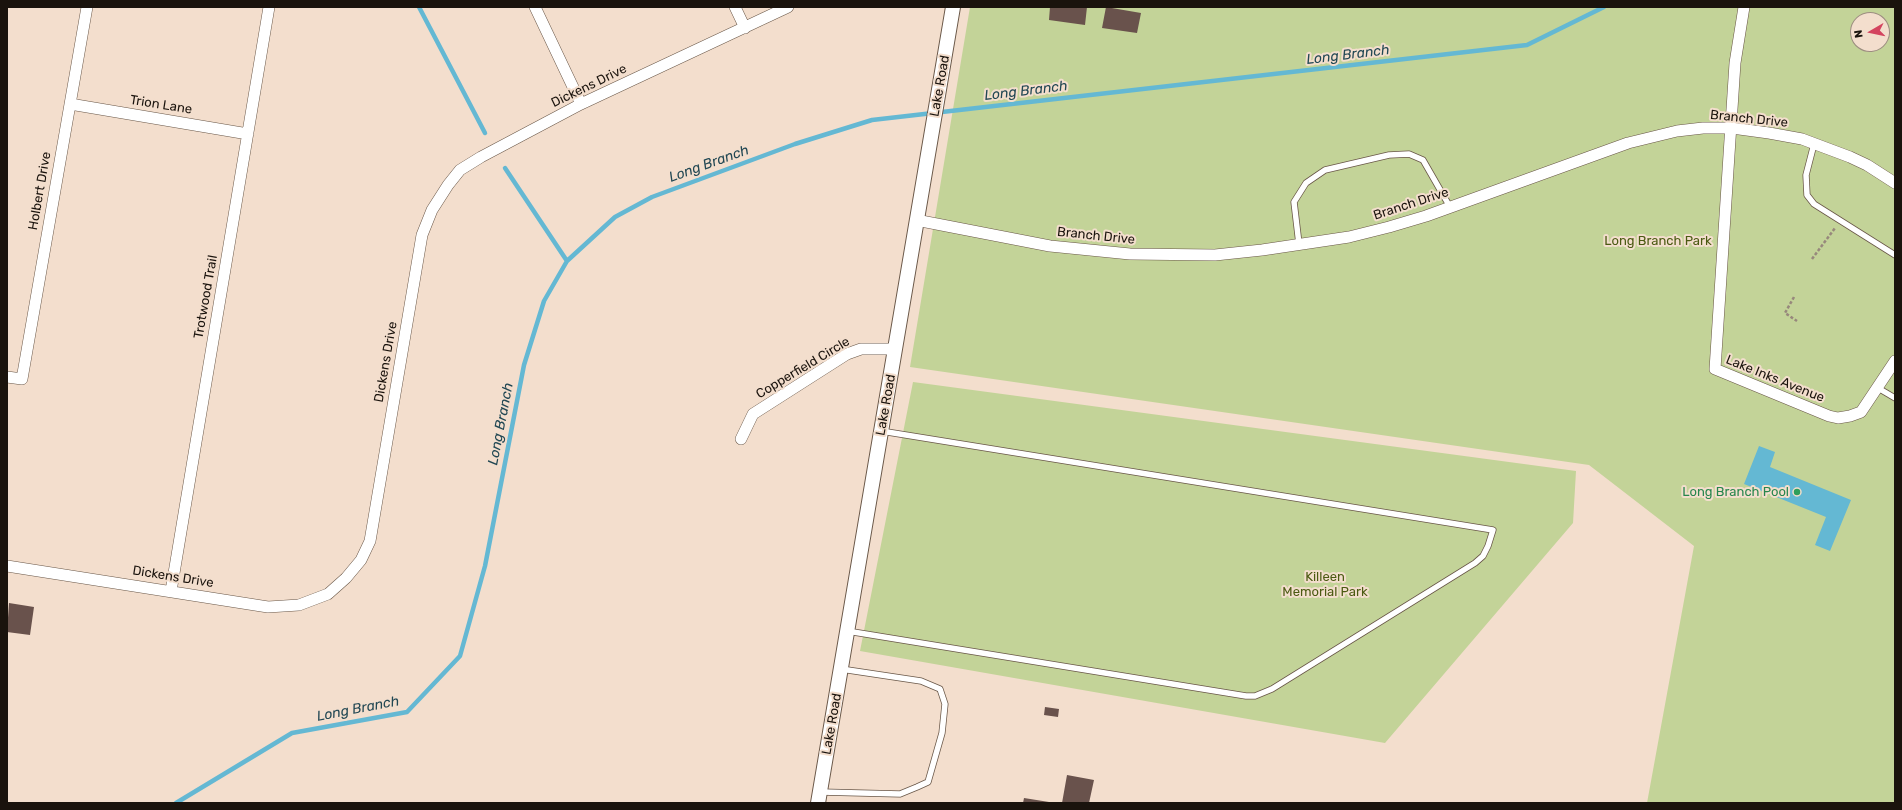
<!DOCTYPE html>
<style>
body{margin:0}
#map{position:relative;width:1902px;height:810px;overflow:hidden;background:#f3decd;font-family:Rubik,sans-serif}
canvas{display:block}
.frame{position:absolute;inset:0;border:8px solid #1a130d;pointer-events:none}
.north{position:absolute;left:1850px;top:12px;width:40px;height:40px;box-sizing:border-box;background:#f3decd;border:1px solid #9c8d80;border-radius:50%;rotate:261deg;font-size:11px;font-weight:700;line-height:16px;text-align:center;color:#1a130d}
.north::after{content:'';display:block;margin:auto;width:14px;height:18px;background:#d4445f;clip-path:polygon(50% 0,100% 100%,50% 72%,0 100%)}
</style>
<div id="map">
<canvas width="1902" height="810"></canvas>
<div class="frame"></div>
<div class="north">N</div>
</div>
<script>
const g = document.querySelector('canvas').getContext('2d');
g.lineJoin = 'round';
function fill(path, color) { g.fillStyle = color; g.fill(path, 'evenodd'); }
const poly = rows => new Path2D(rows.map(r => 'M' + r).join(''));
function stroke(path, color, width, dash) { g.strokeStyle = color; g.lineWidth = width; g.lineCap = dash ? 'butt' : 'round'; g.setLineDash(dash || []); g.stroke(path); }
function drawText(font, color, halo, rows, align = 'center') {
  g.font = font + ' Rubik,sans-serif'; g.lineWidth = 4; g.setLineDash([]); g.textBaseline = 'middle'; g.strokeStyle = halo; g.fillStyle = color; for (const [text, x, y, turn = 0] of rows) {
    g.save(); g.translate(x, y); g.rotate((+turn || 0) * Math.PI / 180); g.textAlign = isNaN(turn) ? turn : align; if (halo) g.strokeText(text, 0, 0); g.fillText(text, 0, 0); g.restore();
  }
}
fill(poly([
 [970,7,1895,7,1895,803,1647,803,1694,546,1589,465,910,367],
 [1858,20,1882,20,1882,44,1858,44],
 [913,382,1576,471,1573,523,1385,743,860,651]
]), '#c3d398');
fill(poly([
 [1759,446,1775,452,1770,467,1851,500,1830,551,1815,545,1826,517,1744,484]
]), '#64b8d3');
stroke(poly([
 [419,7,485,133],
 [505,168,567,261],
 [176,803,292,733,407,712,460,656,485,566,524,365,544,301,567,261,615,217,652,197,795,144,872,120,1527,45,1604,7]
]), '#64b8d3', 4.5);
fill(poly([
 [1050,7,1087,7,1085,25,1049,20],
 [1106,7,1141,13,1137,33,1102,28],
 [9,603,34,607,30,635,7,632],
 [1045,707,1059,709,1058,717,1044,715],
 [1067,775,1094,780,1089,803,1062,803],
 [1024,798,1049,802,1049,803,1023,803]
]), '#69524c');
const service = poly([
 [1814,144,1806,175,1807,195,1814,204,1895,255],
 [1299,244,1294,202,1306,183,1325,170,1389,155,1409,154,1423,160,1450,207],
 [1878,388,1895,398],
 [847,631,1246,696,1255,696,1272,689,1475,563,1483,556,1488,546,1493,530,881,431],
 [821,792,900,794,917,787,928,782,942,733,945,704,940,689,921,681,841,669]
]);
const minor = poly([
 [535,7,581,104],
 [735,7,745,28],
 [1744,7,1735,63,1715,369,1829,416,1838,418,1850,416,1861,412,1895,361],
 [70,104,248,134],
 [916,220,1050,246,1130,254,1215,255,1262,250,1349,237,1389,227,1426,216,1628,143,1677,131,1703,128,1732,128,1769,133,1802,139,1850,157,1867,165,1895,183],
 [7,377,22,379,87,7],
 [741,439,753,414,847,354,861,349,895,349],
 [7,566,268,607,299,605,328,594,346,578,361,560,370,541,422,235,432,210,448,185,460,170,481,157,581,104,788,7],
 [171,591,269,7]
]);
const tertiary = poly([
 [818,803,953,7]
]);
stroke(service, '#695748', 7);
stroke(minor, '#695748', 12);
stroke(tertiary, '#695748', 16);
stroke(poly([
 [1812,259,1835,228],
 [1794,297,1785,313,1797,321]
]), '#97887c', 2.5, [3, 2]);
stroke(service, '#fff', 5.5);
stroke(minor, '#fff', 11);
stroke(tertiary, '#fff', 14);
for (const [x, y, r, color] of [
 [1797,492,4,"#2e9e5b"]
]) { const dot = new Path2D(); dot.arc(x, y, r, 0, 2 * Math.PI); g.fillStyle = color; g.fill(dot); stroke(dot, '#f3decd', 1.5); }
drawText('13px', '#1a130d', '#f3decd', [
 ["Dickens Drive",589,86,-26],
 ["Lake Road",940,86,-80],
 ["Trion Lane",161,105,9],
 ["Branch Drive",1749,119,6],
 ["Holbert Drive",40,191,-80],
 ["Branch Drive",1411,204,-18],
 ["Branch Drive",1096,236,6],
 ["Trotwood Trail",206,297,-80],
 ["Dickens Drive",386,362,-80],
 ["Copperfield Circle",803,368,-31],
 ["Lake Inks Avenue",1775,379,22],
 ["Lake Road",886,405,-80],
 ["Dickens Drive",173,577,9],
 ["Lake Road",832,724,-80]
]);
drawText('13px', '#4b5a12', '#f3decd', [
 ["Long Branch Park",1658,241],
 ["Killeen",1325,577],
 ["Memorial Park",1325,592]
]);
drawText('13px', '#27864d', '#f3decd', [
 ["Long Branch Pool",1789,492]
], 'right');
drawText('italic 14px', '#214753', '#f3decd', [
 ["Long Branch",1348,55,-7],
 ["Long Branch",1026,91,-7],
 ["Long Branch",709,164,-20],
 ["Long Branch",501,424,-79],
 ["Long Branch",358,709,-11]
]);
</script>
